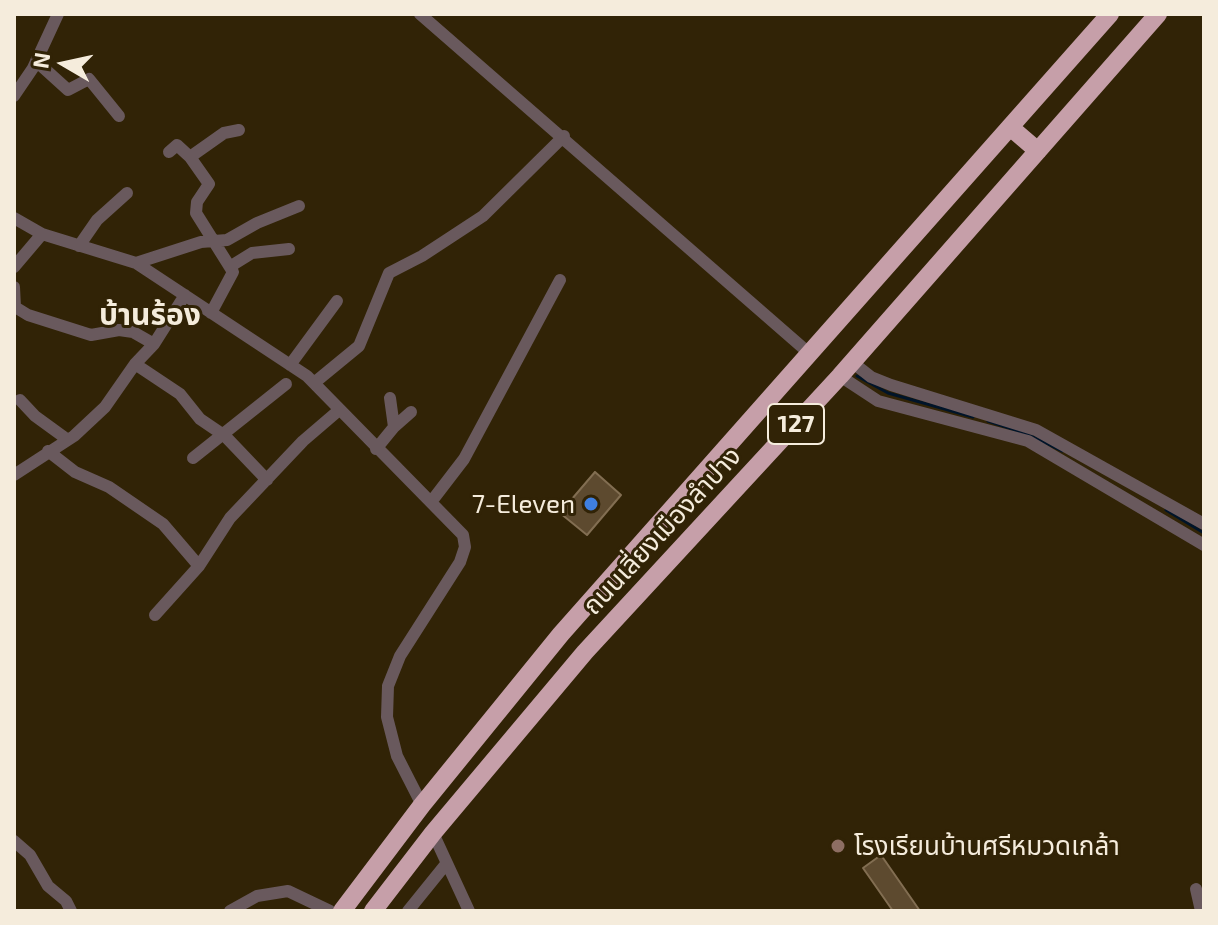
<!DOCTYPE html>
<meta charset="utf-8">
<style>
body{margin:0}
#map{position:relative;width:1218px;height:925px;overflow:hidden;background:#312306;font-family:"Exo 2",sans-serif}
canvas{display:block}
.frame{position:absolute;inset:0;border:16px solid #f5ecdc;pointer-events:none}
.north{position:absolute;left:24px;top:24px;width:80px;height:80px;-webkit-text-stroke:6px #312306;paint-order:stroke;rotate:279deg;font-size:22px;font-weight:700;line-height:32px;text-align:center;color:#f5ecdc}
.north::after{content:'';display:block;margin:auto;width:28px;height:36px;background:#f5ecdc;clip-path:polygon(50% 0,100% 100%,50% 72%,0 100%)}
</style>
<div id="map">
<canvas width="1218" height="925"></canvas>
<div class="frame"></div>
<div class="north">N</div>
</div>
<script>
const g = document.querySelector('canvas').getContext('2d');
g.lineJoin = 'round';
const poly = rows => new Path2D(rows.map(r => 'M' + r).join(''));
function stroke(path, color, width, dash) { g.strokeStyle = color; g.lineWidth = width; g.lineCap = dash ? 'butt' : 'round'; g.setLineDash(dash || []); g.stroke(path); }
function fill(path, color) { g.fillStyle = color; g.fill(path, 'evenodd'); }
function drawText(font, color, halo, rows, align = 'center') {
  g.font = font + ' "Exo 2","Noto Sans Thai",sans-serif'; g.lineWidth = 6; g.setLineDash([]); g.textBaseline = 'middle'; g.strokeStyle = halo; g.fillStyle = color; for (const [text, x, y, turn = 0] of rows) {
    g.save(); g.translate(x, y); g.rotate((+turn || 0) * Math.PI / 180); g.textAlign = isNaN(turn) ? turn : align; if (halo) g.strokeText(text, 0, 0); g.fillText(text, 0, 0); g.restore();
  }
}
stroke(poly([
 [857,376,888,393,973,417],
 [988,421,1027,434,1062,451],
 [1166,510,1204,533]
]), '#001429', 3);
const building = poly([
 [595,472,621,495,587,535,560,513,595,472],
 [881,855,920,911,893,911,863,868,881,855]
]);
fill(building, '#5d4a2f');
stroke(building, '#826e52', 2);
stroke(poly([
 [420,14,810,354],
 [36,61,68,90,89,79,119,116],
 [14,96,33,68,58,14],
 [169,152,177,145,190,157],
 [14,218,42,234,136,263,307,376,463,535,465,547,460,562,400,656,388,686,387,717,397,756,422,805],
 [79,246,97,220,127,193],
 [136,263,201,242,227,240,257,223,299,206],
 [231,266,252,253,289,249],
 [14,267,42,234],
 [14,287,15,307,28,315,91,335,119,330,133,332,154,344],
 [211,313,233,272,196,213,197,202,209,184,190,157,224,133,239,130],
 [852,362,871,377,891,385,1036,430,1204,524],
 [135,364,180,394,200,419,225,436,267,480],
 [290,365,337,301],
 [840,376,878,401,1028,441,1204,545],
 [314,383,359,346,389,273,422,256,483,216,564,136],
 [20,400,35,416,68,440],
 [394,427,411,412],
 [376,449,394,427,390,398],
 [48,451,75,472,109,487,163,524,199,566],
 [193,458,286,384],
 [14,475,74,436,105,407,135,364,154,344,185,295],
 [431,502,464,459,560,280],
 [155,615,199,566,230,518,303,441,338,411],
 [433,833,469,911],
 [14,841,30,855,48,886,66,901,71,911],
 [1196,889,1201,911],
 [230,911,257,896,288,891,330,911],
 [408,911,446,864]
]), '#69595d', 12);
stroke(poly([
 [1010,127,1038,151],
 [342,911,422,805,561,634,1110,14],
 [373,911,433,833,585,652,840,376,1158,14]
]), '#c69fa9', 18);
for (const [x, y, r, color] of [
 [591,504,8,"#3f7fe0"],
 [838,846,8,"#8d6e63"]
]) { const dot = new Path2D(); dot.arc(x, y, r, 0, 2 * Math.PI); g.fillStyle = color; g.fill(dot); stroke(dot, '#312306', 3); }
for (const [x, y, w] of [
 [796,424,56]
]) { const box = new Path2D(); box.roundRect(x - w / 2, y - 20, w, 40, 6); g.fillStyle = '#312306'; g.fill(box); stroke(box, '#f5ecdc', 2); }
drawText('bold 24px', '#f5ecdc', null, [
 ["127",796,424]
]);
drawText('26px', '#f5ecdc', '#312306', [
 ["7-Eleven",575,504],
 ["โรงเรียนบ้านศรีหมวดเกล้า",854,846,"left"]
], 'right');
drawText('26px', '#f5ecdc', '#312306', [
 ["ถนนเลี่ยงเมืองลำปาง",662,531,-47]
]);
drawText('bold 30px', '#f5ecdc', '#312306', [
 ["บ้านร้อง",150,315]
]);
</script>
